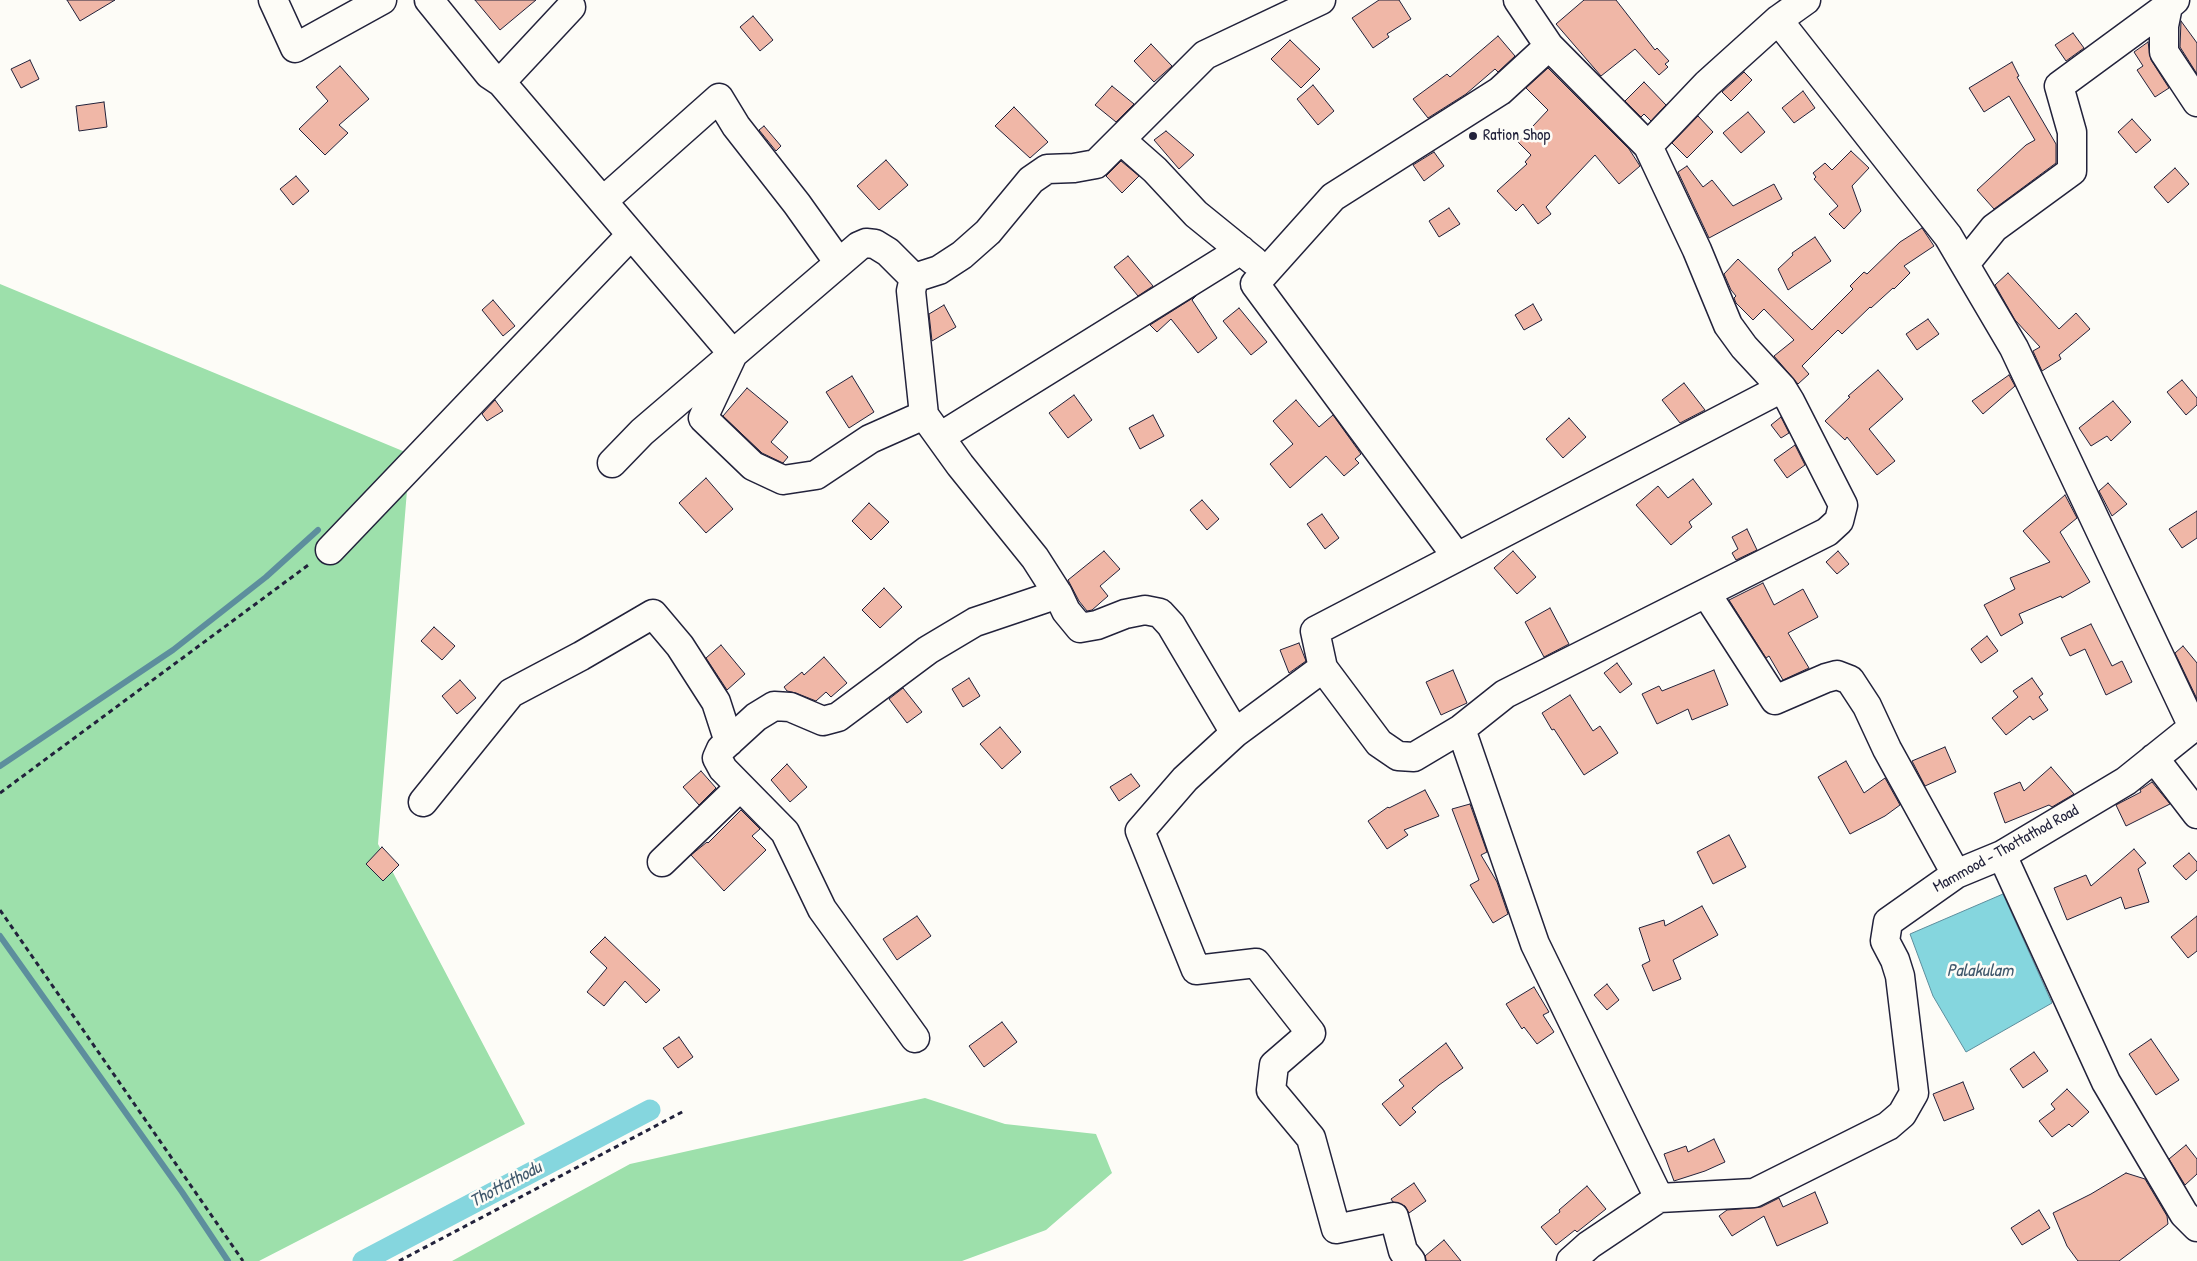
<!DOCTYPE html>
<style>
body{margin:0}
canvas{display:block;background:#fdfcf7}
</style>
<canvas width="2197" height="1261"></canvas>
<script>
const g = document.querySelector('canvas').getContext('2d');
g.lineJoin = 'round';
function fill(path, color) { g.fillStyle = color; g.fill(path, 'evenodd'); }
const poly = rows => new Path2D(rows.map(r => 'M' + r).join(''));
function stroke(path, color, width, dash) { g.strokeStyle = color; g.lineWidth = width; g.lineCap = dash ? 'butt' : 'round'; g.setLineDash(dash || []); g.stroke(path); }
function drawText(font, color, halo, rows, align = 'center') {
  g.font = font + ' "Patrick Hand",sans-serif'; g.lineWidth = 5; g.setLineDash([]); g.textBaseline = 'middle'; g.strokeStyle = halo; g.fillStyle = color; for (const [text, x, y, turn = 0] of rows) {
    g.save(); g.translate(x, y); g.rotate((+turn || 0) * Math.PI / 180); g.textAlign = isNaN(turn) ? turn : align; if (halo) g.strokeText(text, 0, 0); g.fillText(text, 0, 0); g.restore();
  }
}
fill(poly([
 [0,284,410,454,378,844,525,1124,259,1261,0,1261],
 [925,1098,1005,1124,1096,1134,1112,1173,1046,1230,962,1261,452,1261,630,1164]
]), '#9de0ab');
const water = poly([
 [2003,894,2052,1003,1966,1052,1933,996,1910,934,2003,894]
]);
fill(water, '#85d6de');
stroke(water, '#5d8e9d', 1);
stroke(poly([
 [0,766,173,650,266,577,318,530],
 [0,936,182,1192,228,1261]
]), '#5d8e9d', 6);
stroke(poly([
 [363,1261,650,1110]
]), '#85d6de', 21);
const building = poly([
 [67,0,115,0,80,21,67,0],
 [475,0,536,0,500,30,475,0],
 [1379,0,1399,0,1411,19,1387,34,1389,37,1373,48,1352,18,1379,0],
 [1584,0,1616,0,1655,50,1657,48,1669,61,1665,64,1668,67,1659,75,1635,49,1601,76,1556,24,1584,0],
 [753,16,773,40,760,51,740,27,753,16],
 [2181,21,2197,43,2197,74,2180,47,2181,21],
 [2073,33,2084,48,2066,61,2055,45,2073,33],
 [1498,36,1515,56,1498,72,1495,69,1466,94,1428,118,1413,99,1447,74,1450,77,1498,36],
 [1290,40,1320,69,1301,88,1271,59,1290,40],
 [2148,42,2151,60,2169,88,2155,97,2137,70,2143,66,2134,52,2148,42],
 [1151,44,1172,66,1154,82,1134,61,1151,44],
 [30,60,39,79,21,88,11,69,30,60],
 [2012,62,2019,76,2017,77,2056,144,2056,163,1994,209,1977,190,2026,145,2035,140,2009,96,1984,112,1969,88,2012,62],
 [340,66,369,99,339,125,348,133,325,155,299,129,328,101,316,87,340,66],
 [1548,68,1629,149,1640,166,1619,184,1595,155,1546,207,1551,214,1538,224,1523,204,1516,211,1497,191,1527,164,1525,162,1531,155,1518,142,1548,110,1526,88,1548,68],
 [1744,72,1752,80,1731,101,1722,92,1744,72],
 [1644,82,1666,105,1651,121,1644,114,1641,117,1625,101,1644,82],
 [1313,85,1334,111,1318,125,1297,99,1313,85],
 [1112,86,1134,104,1116,122,1095,105,1112,86],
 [1803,91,1815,108,1794,123,1782,108,1803,91],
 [104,102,107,127,79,131,76,106,104,102],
 [1014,107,1048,142,1030,158,995,126,1014,107],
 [1748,112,1765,132,1741,153,1723,133,1748,112],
 [1698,116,1713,132,1687,158,1672,143,1698,116],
 [2132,119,2151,140,2136,153,2118,132,2132,119],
 [764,126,781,146,776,151,759,130,764,126],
 [1166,131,1194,155,1179,169,1154,140,1166,131],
 [1851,151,1869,168,1852,186,1861,211,1844,229,1829,214,1838,206,1814,179,1816,177,1813,173,1825,163,1832,170,1851,151],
 [1434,152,1444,166,1424,181,1413,165,1434,152],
 [886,160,908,185,879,210,857,186,886,160],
 [1121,161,1139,176,1122,193,1106,176,1121,161],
 [1687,166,1703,187,1712,180,1733,206,1774,184,1782,199,1709,238,1678,172,1687,166],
 [2175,168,2189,184,2168,203,2154,187,2175,168],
 [296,176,309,191,293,205,280,189,296,176],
 [1449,208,1460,224,1439,237,1429,221,1449,208],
 [1922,228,1934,246,1904,266,1910,273,1894,289,1893,288,1871,308,1870,307,1842,334,1838,330,1802,366,1809,374,1798,384,1774,356,1794,340,1764,309,1753,320,1736,303,1734,298,1736,296,1731,290,1724,274,1738,259,1812,330,1853,289,1850,286,1864,272,1867,274,1900,242,1922,228],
 [1815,237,1831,261,1788,290,1778,269,1793,255,1792,253,1815,237],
 [1128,256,1153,286,1138,296,1114,267,1128,256],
 [2008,273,2059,329,2076,313,2090,329,2059,355,2061,359,2042,371,2033,351,2040,347,2015,320,1995,285,2008,273],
 [1196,296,1192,300,1217,338,1198,353,1171,319,1157,332,1150,325,1196,296],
 [493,300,515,326,503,336,482,310,493,300],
 [1533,304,1542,320,1524,330,1515,315,1533,304],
 [944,305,956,327,932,341,929,314,944,305],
 [1239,308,1267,342,1251,355,1223,321,1239,308],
 [1928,319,1939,334,1917,350,1906,334,1928,319],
 [1878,370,1903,399,1869,429,1895,461,1877,475,1847,437,1845,440,1825,421,1850,397,1848,396,1878,370],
 [2009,375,2015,386,1983,414,1972,401,2009,375],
 [852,376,874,412,849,428,826,392,852,376],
 [2182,380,2197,398,2197,405,2186,415,2167,392,2182,380],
 [1684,383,1705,410,1680,423,1662,400,1684,383],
 [747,388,788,422,771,442,788,457,783,463,762,453,723,416,747,388],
 [1074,395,1092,420,1068,438,1049,413,1074,395],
 [495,400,503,411,487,421,482,414,495,400],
 [1296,400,1319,427,1333,415,1361,454,1355,459,1359,463,1344,476,1326,456,1290,488,1270,464,1293,444,1273,421,1296,400],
 [2113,401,2131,422,2111,441,2107,436,2091,446,2079,428,2113,401],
 [1153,415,1164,436,1140,449,1129,428,1153,415],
 [1781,417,1789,433,1781,438,1771,425,1781,417],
 [1569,418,1586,437,1563,458,1546,439,1569,418],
 [1795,445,1805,465,1787,478,1774,460,1795,445],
 [706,478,733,509,706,533,679,503,706,478],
 [1693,479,1712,504,1689,522,1692,527,1671,545,1636,505,1658,486,1668,498,1693,479],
 [2108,483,2127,504,2112,516,2099,491,2108,483],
 [2065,495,2077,518,2060,532,2090,582,2062,598,2061,596,2019,614,2023,623,2001,636,1984,605,2015,589,2010,578,2050,562,2023,531,2065,495],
 [1202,500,1219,519,1207,530,1190,510,1202,500],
 [869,503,889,522,871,540,852,521,869,503],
 [2197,511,2197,538,2182,548,2169,529,2197,511],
 [1322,514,1339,538,1325,549,1307,524,1322,514],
 [1747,529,1757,550,1736,560,1732,553,1738,549,1732,537,1747,529],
 [1104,551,1120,569,1100,586,1108,596,1092,610,1087,611,1079,601,1068,580,1104,551],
 [1513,551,1536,577,1517,594,1494,568,1513,551],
 [1838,551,1849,564,1837,574,1826,562,1838,551],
 [1763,583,1774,605,1803,589,1818,617,1788,633,1809,668,1783,680,1769,656,1766,658,1729,600,1763,583],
 [884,588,902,607,880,628,862,610,884,588],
 [1550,608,1569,644,1544,657,1525,622,1550,608],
 [2091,624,2112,666,2122,661,2132,682,2106,695,2085,649,2070,656,2061,638,2091,624],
 [434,627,455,646,442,660,421,641,434,627],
 [1987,636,1998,651,1981,663,1971,649,1987,636],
 [1299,643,1306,661,1289,673,1280,650,1299,643],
 [721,645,745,674,727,690,706,658,721,645],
 [2183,646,2197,663,2197,699,2175,653,2183,646],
 [824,657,847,683,831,697,826,692,816,701,796,693,787,691,784,687,802,672,804,675,824,657],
 [1617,663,1632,684,1620,693,1604,673,1617,663],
 [1453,670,1467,703,1441,715,1426,682,1453,670],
 [1714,670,1728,705,1692,720,1688,709,1657,724,1642,694,1659,686,1662,691,1714,670],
 [969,678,980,696,963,707,952,689,969,678],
 [2032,678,2043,694,2039,697,2048,710,2033,720,2030,716,2006,735,1992,718,2018,697,2013,691,2032,678],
 [460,680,476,698,457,714,442,696,460,680],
 [903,688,922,712,907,723,889,699,903,688],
 [1570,695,1593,731,1600,726,1618,753,1584,775,1554,729,1552,730,1542,713,1570,695],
 [1000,727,1021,752,1002,769,980,744,1000,727],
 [1945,747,1956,772,1925,786,1912,761,1945,747],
 [1846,761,1864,793,1885,778,1900,805,1885,816,1850,834,1818,777,1846,761],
 [787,764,807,787,790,802,771,780,787,764],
 [2051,767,2074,794,2052,807,2049,805,2005,823,1994,793,2020,782,2024,791,2051,767],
 [701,771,716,788,699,805,683,787,701,771],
 [1131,774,1140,786,1119,801,1110,787,1131,774],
 [2152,782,2170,804,2126,826,2116,805,2141,792,2140,790,2152,782],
 [1425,790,1439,816,1404,830,1408,835,1387,849,1368,821,1388,807,1389,808,1425,790],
 [1470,804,1487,852,1481,855,1497,882,1508,914,1493,923,1470,885,1479,880,1452,809,1470,804],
 [741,810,760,829,752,836,766,850,724,891,691,855,707,842,708,843,741,810],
 [1729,835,1746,867,1713,884,1697,852,1729,835],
 [382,847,399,865,383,881,366,864,382,847],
 [2134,849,2146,863,2138,869,2149,902,2125,909,2121,897,2067,920,2054,888,2086,875,2091,886,2134,849],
 [2189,853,2197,862,2197,870,2186,880,2173,866,2189,853],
 [1702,906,1718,935,1673,960,1681,979,1653,991,1642,965,1650,961,1639,928,1664,920,1665,926,1702,906],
 [917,916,931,936,897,960,883,939,917,916],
 [2197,916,2197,951,2188,958,2171,937,2197,916],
 [605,937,660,990,646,1003,625,981,604,1006,587,992,607,968,590,952,605,937],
 [1607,984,1619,1000,1607,1010,1594,995,1607,984],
 [1534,987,1549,1012,1543,1015,1554,1032,1537,1044,1524,1027,1522,1029,1506,1004,1534,987],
 [1002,1022,1017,1042,984,1067,969,1046,1002,1022],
 [679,1037,693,1057,678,1068,663,1048,679,1037],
 [2151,1039,2179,1080,2156,1095,2129,1054,2151,1039],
 [1446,1043,1463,1068,1439,1085,1412,1108,1416,1112,1400,1126,1382,1104,1404,1086,1399,1080,1446,1043],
 [2034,1052,2048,1071,2023,1088,2010,1069,2034,1052],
 [1963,1082,1974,1109,1944,1121,1933,1094,1963,1082],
 [2067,1089,2089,1112,2072,1127,2069,1124,2052,1137,2039,1121,2055,1109,2051,1104,2067,1089],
 [1714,1139,1725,1162,1705,1171,1674,1181,1664,1154,1686,1146,1688,1152,1714,1139],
 [2186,1145,2197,1159,2197,1174,2185,1185,2169,1159,2186,1145],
 [2126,1173,2145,1179,2167,1216,2168,1224,2119,1261,2078,1261,2067,1246,2053,1213,2091,1194,2126,1173],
 [1414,1183,1426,1201,1409,1213,1405,1206,1393,1202,1391,1199,1414,1183],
 [1587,1186,1606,1209,1577,1232,1575,1230,1556,1245,1541,1227,1560,1212,1559,1210,1587,1186],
 [1815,1192,1828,1223,1777,1246,1764,1216,1732,1236,1719,1216,1727,1210,1761,1207,1779,1198,1783,1207,1815,1192],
 [2039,1210,2050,1228,2022,1245,2011,1228,2039,1210],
 [1444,1240,1461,1261,1426,1261,1425,1256,1444,1240]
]);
fill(building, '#f0b7a7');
stroke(building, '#22223b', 1);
const minor = poly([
 [273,0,295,48,382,0],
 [429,0,489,74,501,82,733,354,703,418,753,466,783,480,816,475,870,439,924,415],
 [1518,0,1549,46,1648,146,1697,250,1728,325,1744,347,1782,388,1790,401,1843,505,1839,521,1827,532,1505,694,1461,729,1414,757,1398,756,1379,743,1323,668,1315,631,1782,388],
 [2175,0,2168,6,2164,26,2164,52,2197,102],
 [1778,20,1948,236,2014,348,2193,727],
 [501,82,571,7],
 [1121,140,1155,170,1196,214,1254,261],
 [1648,146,1707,84,1778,20,1806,0],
 [603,201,719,98,736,126,797,204,839,263],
 [1965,264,1994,228,2072,171,2072,132,2059,86,2168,6],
 [940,437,1241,250],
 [612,463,642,432,859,246,866,243,875,244,888,252,914,278],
 [330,550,631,235],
 [1457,557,1255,284,1333,197,1500,91,1549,46],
 [1706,593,1775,700,1826,678,1837,675,1850,680,1867,706,1887,749,1956,874],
 [1058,594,1066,611,1080,628,1097,625,1125,614,1145,610,1160,613,1171,625,1235,733],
 [1323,668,1235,733,1185,779,1140,831,1196,970,1256,963,1311,1033,1274,1065,1271,1090,1311,1138,1336,1229,1394,1217,1403,1251,1411,1261],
 [1461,729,1535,944,1659,1198],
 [2154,758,2197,814],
 [423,802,511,693,581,656,653,614,680,646,716,702,729,742],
 [2002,855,2106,1082,2184,1214,2197,1227],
 [662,862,740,787],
 [915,1038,822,909,785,832,723,769,717,758,721,749,756,717,774,706,790,707,823,721,838,717,928,650,975,622,1058,594,1035,558,960,465,924,415,911,291,914,278,939,270,962,255,988,232,1031,180,1047,169,1074,168,1096,164,1205,55,1321,0],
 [1571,1261,1589,1245,1659,1198,1754,1193,1888,1126,1902,1114,1914,1093,1900,976,1895,960,1885,941,1888,922,1956,874,2002,855,2126,781,2197,724]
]);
stroke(minor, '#22223b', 31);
stroke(poly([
 [0,793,311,563],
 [0,910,243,1261],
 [399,1261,684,1111]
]), '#22223b', 3, [5, 4]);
stroke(minor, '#fdfcf7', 28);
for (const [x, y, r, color] of [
 [1473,136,5,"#22223b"]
]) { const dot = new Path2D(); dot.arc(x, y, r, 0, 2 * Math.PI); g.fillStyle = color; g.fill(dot); stroke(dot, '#fdfcf7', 2); }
drawText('16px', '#22223b', '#fdfcf7', [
 ["Ration Shop",1483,136]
], 'left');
drawText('16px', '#22223b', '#fdfcf7', [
 ["Mammood - Thottathod Road",2006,849,-29]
]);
drawText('italic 18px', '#40586c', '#fdfcf7', [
 ["Palakulam",1980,971],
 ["Thottathodu",506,1185,-28]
]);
</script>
